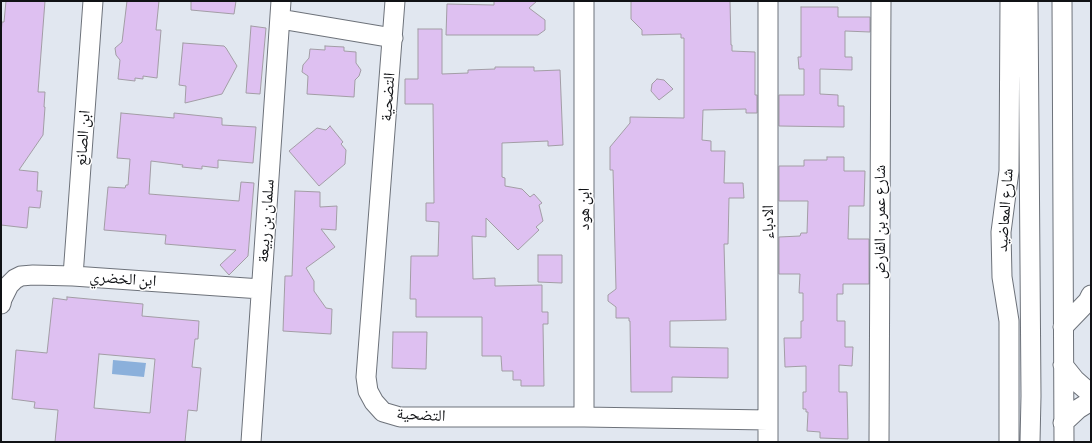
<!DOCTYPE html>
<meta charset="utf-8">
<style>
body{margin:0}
#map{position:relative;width:1092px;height:443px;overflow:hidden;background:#e1e7f0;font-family:"Alegreya Sans",sans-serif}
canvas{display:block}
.frame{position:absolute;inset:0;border:2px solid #101215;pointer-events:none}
</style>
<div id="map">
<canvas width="1092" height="443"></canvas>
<div class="frame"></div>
</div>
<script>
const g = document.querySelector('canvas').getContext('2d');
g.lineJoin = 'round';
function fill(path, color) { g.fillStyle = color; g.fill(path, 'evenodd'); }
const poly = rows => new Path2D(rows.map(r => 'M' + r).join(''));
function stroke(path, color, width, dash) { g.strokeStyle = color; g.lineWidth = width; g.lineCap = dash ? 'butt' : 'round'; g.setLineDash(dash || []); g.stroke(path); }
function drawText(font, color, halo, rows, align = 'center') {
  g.font = font + ' "Alegreya Sans","Noto Naskh Arabic",sans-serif'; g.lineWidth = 3; g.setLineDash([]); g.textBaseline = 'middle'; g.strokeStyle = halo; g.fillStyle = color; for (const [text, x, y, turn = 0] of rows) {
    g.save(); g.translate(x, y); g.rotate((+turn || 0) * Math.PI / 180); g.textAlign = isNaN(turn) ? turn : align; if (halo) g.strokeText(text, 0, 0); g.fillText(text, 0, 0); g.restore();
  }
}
fill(poly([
 [113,360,146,363,144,377,112,374]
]), '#8bb0db');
const building = poly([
 [6,1,45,1,38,92,45,92,44,107,45,107,43,135,19,170,38,172,37,191,42,191,40,208,29,207,27,228,1,225,1,34,2,22,4,22,6,1],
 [127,1,159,1,156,30,161,30,157,78,143,76,143,79,135,78,135,81,118,79,120,60,116,55,115,48,122,42,127,1],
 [191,1,236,1,234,14,191,10,191,1],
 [494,1,537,1,529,8,545,20,545,30,538,35,446,35,447,4,494,5,494,1],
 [631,1,730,1,731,45,732,45,732,51,755,52,755,95,757,95,757,113,746,113,746,109,703,110,702,140,711,141,711,151,725,151,724,183,743,183,744,198,729,198,728,244,724,244,726,320,670,321,670,347,728,348,728,378,672,377,672,392,631,392,630,321,629,321,629,318,616,318,616,307,608,301,608,295,616,289,613,170,610,170,610,147,630,123,630,117,684,118,684,38,681,38,681,34,642,35,642,30,631,19,631,1],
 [801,7,838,7,838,17,870,17,870,32,845,31,845,57,852,57,852,70,820,69,820,94,838,95,838,106,844,106,844,127,779,126,779,95,804,95,804,69,799,69,798,57,801,57,801,7],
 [251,26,266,28,260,94,246,93,251,26],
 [418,29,442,29,442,74,468,73,468,70,495,69,495,67,534,67,534,71,560,70,563,145,548,146,548,141,502,143,502,177,505,178,505,186,522,189,530,197,534,194,542,203,539,205,543,221,536,227,539,230,518,250,486,218,486,237,472,236,473,279,495,278,495,286,542,285,542,312,548,312,548,324,543,324,544,386,521,386,521,380,513,380,513,371,502,371,501,356,482,356,482,317,416,317,416,299,410,299,411,256,438,256,439,222,426,221,426,203,434,203,433,104,405,104,405,79,418,79,418,29],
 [183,43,224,46,226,48,237,66,222,94,185,103,186,86,179,85,183,43],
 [325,46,344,47,344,51,356,52,356,63,361,70,359,76,355,80,354,97,307,94,308,76,302,72,303,65,309,58,310,49,325,50,325,46],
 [657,79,664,80,673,89,659,100,651,91,652,84,657,79],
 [121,113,174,118,174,113,222,118,222,125,256,127,253,163,218,160,218,168,202,166,202,169,182,167,183,165,151,161,149,194,239,201,241,182,254,183,248,256,229,275,220,265,236,250,165,244,166,235,104,230,108,187,125,188,126,185,128,185,130,159,117,158,121,113],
 [330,126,343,142,341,144,346,150,345,164,319,186,289,151,317,128,326,130,330,126],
 [827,157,844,157,844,171,865,171,864,206,849,206,848,239,869,239,869,284,843,284,843,294,837,294,837,321,845,321,845,347,853,347,852,366,839,365,839,392,847,392,848,439,820,438,820,432,807,431,808,412,806,412,806,409,803,409,803,392,806,392,806,366,785,367,784,338,801,338,801,321,803,321,803,293,799,293,800,274,779,274,779,237,800,236,801,233,807,233,808,201,779,201,779,166,804,166,804,160,827,160,827,157],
 [295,191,320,192,320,207,337,206,336,230,321,229,335,247,306,268,314,281,314,291,326,308,332,309,331,334,283,331,285,276,292,276,295,191],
 [538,255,562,255,562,283,538,282,538,255],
 [67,297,143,304,142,316,199,321,198,339,195,339,192,367,201,368,197,411,188,410,185,442,55,442,58,410,34,408,35,402,12,399,16,350,47,353,53,298,67,300,67,297],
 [99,354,155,359,150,413,94,408,99,354],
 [393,332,427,332,426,369,392,368,393,332]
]);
fill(building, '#dec0f1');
stroke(building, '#a29da5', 1);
const minor = poly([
 [395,1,366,377,368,391,374,402,383,412,400,417,584,417,768,420],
 [584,1,584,417],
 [1028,1,1031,396,1030,442],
 [1062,1,1064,442],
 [280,19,393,38],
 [73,276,93,1],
 [1,304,2,299,9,285,15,279,21,276,33,275,73,276,261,289],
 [1063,327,1088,301,1091,295],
 [1063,365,1075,380,1091,394],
 [1063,423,1078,409,1091,401],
 [251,442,281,1],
 [768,442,768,1],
 [879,442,881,1],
 [1009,442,1009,321,1002,277,1001,232,1009,171,1010,1]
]);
stroke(minor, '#6d727a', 21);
stroke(minor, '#fff', 19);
drawText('16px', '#101215', '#fff', [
 ["التضحية",388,97,-86],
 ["ابن الصانع",83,138,-86],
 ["ابن هود",584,209,-90],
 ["شارع المعاضيد",1005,210,-86],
 ["سلمان بن ربيعة",266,221,-86],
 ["الادباء",768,222,-90],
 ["شارع عمر بن الفارض",880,222,-90],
 ["ابن الخضري",123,279,4],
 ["التضحية",421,415,3]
]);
</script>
